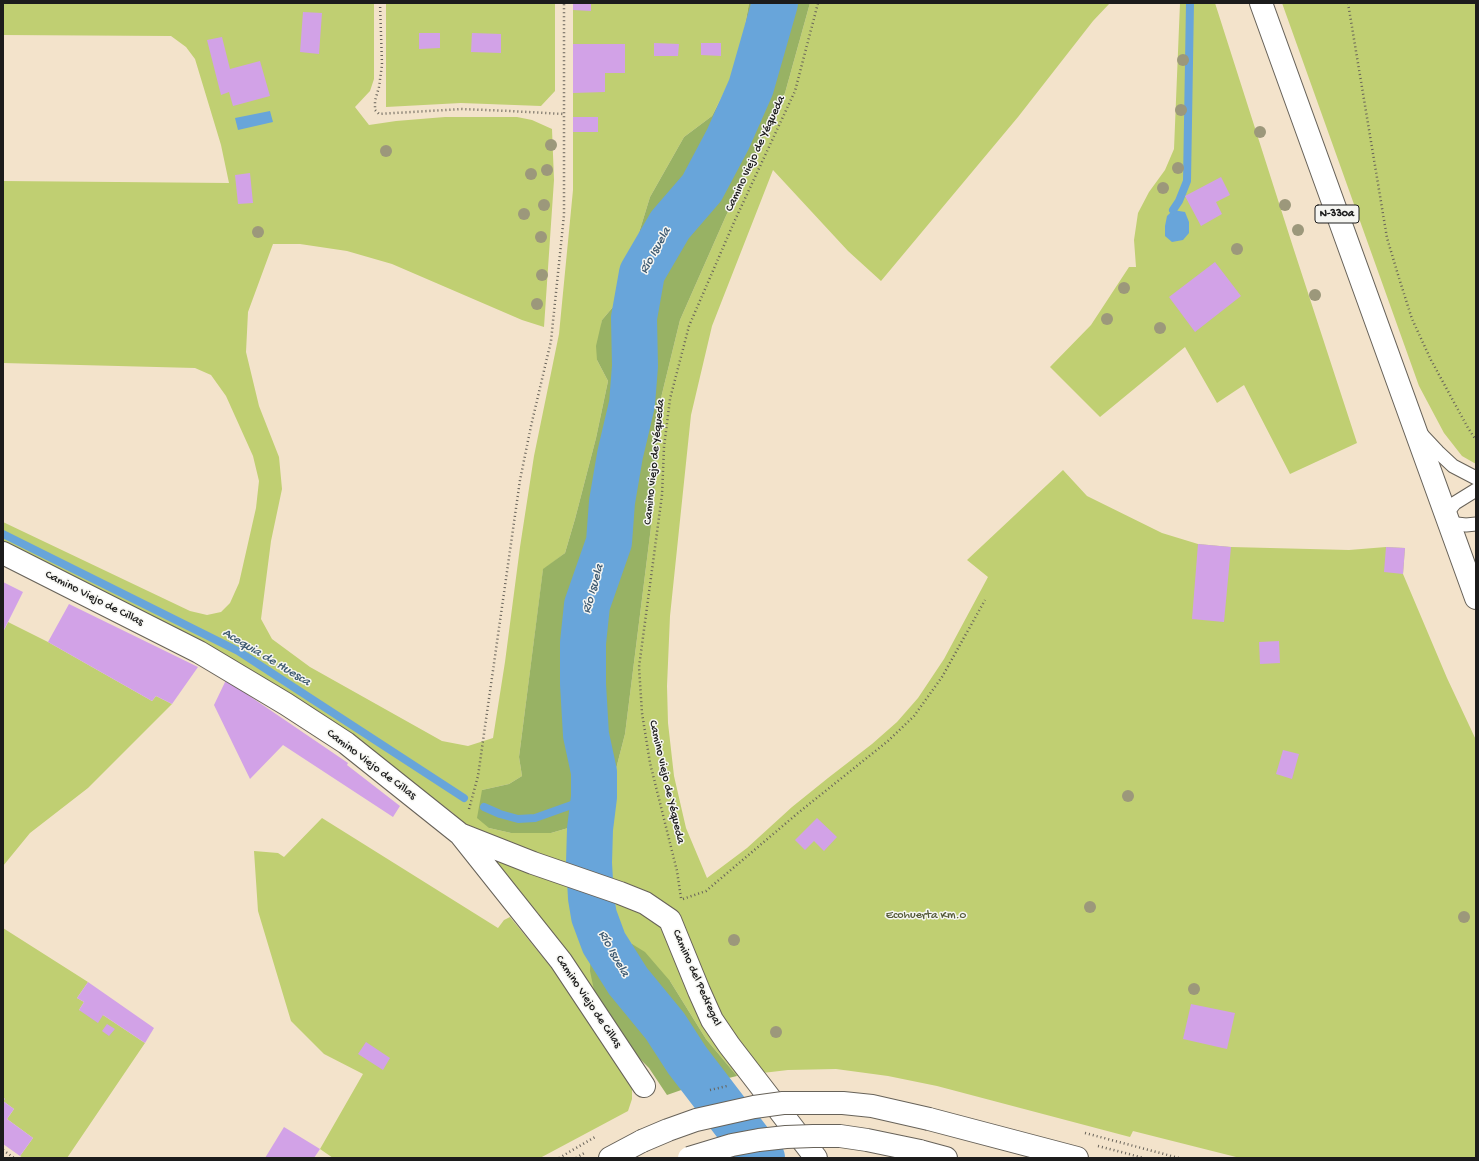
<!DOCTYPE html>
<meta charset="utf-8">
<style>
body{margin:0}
#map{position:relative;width:1479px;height:1161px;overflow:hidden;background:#f3e3cb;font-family:"Gochi Hand",sans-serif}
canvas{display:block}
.frame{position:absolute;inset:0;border:4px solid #1c1c1c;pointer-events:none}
</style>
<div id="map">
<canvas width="1479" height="1161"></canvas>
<div class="frame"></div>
</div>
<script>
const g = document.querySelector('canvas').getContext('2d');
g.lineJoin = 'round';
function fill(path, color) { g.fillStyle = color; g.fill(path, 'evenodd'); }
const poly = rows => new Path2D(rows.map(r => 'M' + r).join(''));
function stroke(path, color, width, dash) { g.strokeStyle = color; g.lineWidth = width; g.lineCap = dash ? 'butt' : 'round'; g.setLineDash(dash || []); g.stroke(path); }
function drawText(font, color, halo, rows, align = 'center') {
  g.font = font + ' "Gochi Hand",sans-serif'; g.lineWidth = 3; g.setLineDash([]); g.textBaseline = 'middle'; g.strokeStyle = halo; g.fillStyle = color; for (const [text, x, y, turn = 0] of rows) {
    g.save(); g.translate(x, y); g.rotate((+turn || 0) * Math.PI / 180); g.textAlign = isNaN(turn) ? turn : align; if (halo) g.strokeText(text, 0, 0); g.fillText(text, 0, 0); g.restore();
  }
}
fill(poly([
 [3,3,374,3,374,79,370,91,355,107,369,125,396,121,445,117,517,117,532,120,552,129,554,180,544,327,522,320,392,264,347,251,300,244,273,244,248,312,246,352,259,406,279,457,282,489,271,541,261,619,272,639,310,667,442,741,468,746,493,738,505,662,520,547,534,456,559,334,573,190,573,3,749,3,738,65,712,116,684,137,650,197,618,301,602,320,597,360,608,381,596,438,575,519,565,553,543,570,519,757,522,776,509,784,482,790,489,828,511,833,551,833,575,826,611,812,614,801,616,769,625,734,653,511,661,398,680,320,725,218,785,93,810,3,1110,3,1093,21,1018,117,881,281,848,251,773,170,712,326,691,415,670,616,667,686,668,723,674,776,686,828,707,878,747,848,792,807,828,778,872,744,897,722,918,698,944,659,988,577,967,560,1063,470,1087,496,1162,533,1198,544,1231,547,1349,550,1386,547,1405,548,1403,574,1447,678,1476,740,1476,1158,1240,1158,1133,1131,1130,1137,937,1086,888,1076,836,1069,788,1070,737,1076,706,1039,670,981,596,1000,538,913,495,864,453,813,407,778,3,546,3,522,190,611,207,615,221,612,230,603,239,583,256,508,259,481,253,456,226,396,211,375,195,368,3,363,3,181,229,183,221,145,195,59,186,47,171,36,3,35],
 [386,3,555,3,555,91,541,106,461,103,386,107],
 [1180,3,1215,3,1293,247,1357,443,1290,474,1244,385,1217,403,1185,347,1100,417,1050,367,1091,325,1129,267,1136,267,1134,240,1138,213,1149,192,1165,170,1174,149],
 [1282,3,1476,3,1476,464,1462,456,1444,433,1419,386],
 [8,622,48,642,152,701,156,696,172,704,88,788,30,833,3,866,3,632],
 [322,818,498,928,504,920,510,917,583,1006,632,1087,632,1099,628,1111,540,1158,333,1158,320,1149,363,1074,324,1054,291,1021,258,911,254,851,278,853,284,857],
 [3,928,88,982,77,998,84,1002,79,1010,103,1015,145,1043,67,1158,23,1158,20,1156,33,1138,7,1119,14,1109,3,1101,5,1099,3,1097]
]), '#c0cf72');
fill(poly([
 [749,3,810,3,785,93,725,218,680,320,661,398,653,511,625,734,616,769,614,801,611,812,575,826,551,833,511,833,489,828,477,818,482,790,509,784,522,776,519,757,543,569,565,553,575,519,596,438,608,381,597,360,596,346,602,320,618,301,650,197,684,137,712,116,738,66],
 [632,944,645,952,670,981,706,1039,737,1076,687,1088,667,1095,649,1068,629,1048,596,1000,590,971,591,946]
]), '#98b264');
fill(poly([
 [270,111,273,122,238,130,235,118],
 [1173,210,1185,212,1189,222,1189,233,1183,240,1172,242,1165,236,1165,226,1167,216]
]), '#68a5da');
stroke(poly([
 [1173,210,1179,201,1187,181,1190,3],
 [3,534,238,651,464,798],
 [484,807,500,814,518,819,535,818,594,797]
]), '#68a5da', 8);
stroke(poly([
 [762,1158,687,1060,665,1026,628,981,604,943,594,916,591,898,589,863,590,829,594,797,594,772,586,735,583,684,583,643,587,605,609,542,612,502,620,455,632,404,635,366,634,318,642,273,670,225,702,188,728,139,751,87,775,3]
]), '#68a5da', 46);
fill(poly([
 [573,3,591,3,591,11,573,10],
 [303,12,322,13,319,54,300,52],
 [419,33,440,33,440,48,419,49],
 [472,33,501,34,501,53,471,52],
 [222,37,230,69,260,61,270,96,233,106,229,92,221,95,207,40],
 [654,43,679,44,678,56,654,56],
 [701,43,721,43,721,56,701,55],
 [573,44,625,44,625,73,605,73,605,92,573,93],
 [573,117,598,117,598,132,573,132],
 [250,173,253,203,238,204,235,175],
 [1221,177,1230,195,1216,202,1222,214,1201,226,1185,196],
 [1215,262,1241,296,1195,332,1169,297],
 [1198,544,1231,547,1224,622,1192,619],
 [1386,547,1405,548,1403,574,1384,572],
 [3,582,23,592,3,632],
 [69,604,198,667,172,704,156,696,152,701,48,642],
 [1279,641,1280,663,1260,664,1259,642],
 [226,680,348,763,347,765,400,806,393,817,283,745,250,779,214,705],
 [1283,750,1299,754,1292,779,1276,774],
 [817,818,837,837,824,851,814,841,805,850,795,840],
 [88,982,154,1028,145,1043,103,1015,98,1023,79,1010,84,1002,77,998],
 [1191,1004,1235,1013,1227,1049,1183,1039],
 [107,1024,115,1029,109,1036,102,1031],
 [366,1042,390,1058,383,1070,358,1054],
 [3,1097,5,1099,3,1101,14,1109,7,1119,33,1138,20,1156,3,1144],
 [284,1127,320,1149,314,1158,265,1158]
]), '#d2a2e7');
const service = poly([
 [1422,435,1438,452,1453,466,1476,478],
 [1445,515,1455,503,1476,490],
 [1448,523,1466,525,1476,524]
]);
const minor = poly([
 [3,553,199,652,286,704,346,743,460,834,561,961,644,1086],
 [462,835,533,863,620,893,645,903,670,920,699,991,712,1020,729,1045,816,1158]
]);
const secondary = poly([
 [929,1119,1077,1158],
 [920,1151,946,1158],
 [610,1158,642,1141]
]);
const trunk = poly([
 [1261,3,1476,598]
]);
stroke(service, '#676259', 15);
stroke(minor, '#676259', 24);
stroke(secondary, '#676259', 24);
stroke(trunk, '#676259', 24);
stroke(poly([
 [380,3,382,65,379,87,375,101,375,110,379,114,461,109,510,111,564,114],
 [1348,3,1387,238,1399,278,1412,319,1431,360,1468,428,1476,440],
 [469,809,478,776,520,480,531,426,551,341,564,215,564,3],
 [681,898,677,871,650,763,642,713,639,667,662,495,664,447,670,399,689,326,735,220,795,91,818,3],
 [683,899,706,891,798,813,888,741,914,716,942,677,985,600],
 [1085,1133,1179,1158],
 [1098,1146,1144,1158],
 [3,1150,14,1158],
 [559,1158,595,1137],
 [576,1158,586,1152]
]), '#676259', 2.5, [1, 3]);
stroke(service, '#fff', 13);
stroke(minor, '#fff', 22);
stroke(secondary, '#fff', 22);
stroke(trunk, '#fff', 22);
const secondaryBridge = poly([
 [642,1141,668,1130,696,1120,754,1107,783,1103,843,1103,872,1106,929,1119],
 [689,1158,732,1145,759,1140,786,1137,813,1136,840,1136,867,1140,920,1151]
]);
stroke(secondaryBridge, '#676259', 24, []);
stroke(poly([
 [710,1090,727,1086]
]), '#676259', 2.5, [1, 3]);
stroke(secondaryBridge, '#fff', 22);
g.fillStyle = '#9c987b';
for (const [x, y] of [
 [1183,60],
 [1181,110],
 [1260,132],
 [551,145],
 [386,151],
 [1178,168],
 [547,170],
 [531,174],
 [1163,188],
 [544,205],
 [1285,205],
 [524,214],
 [1298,230],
 [258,232],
 [541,237],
 [1237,249],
 [542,275],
 [1124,288],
 [1315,295],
 [537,304],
 [1107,319],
 [1160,328],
 [1128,796],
 [1090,907],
 [1464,917],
 [734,940],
 [1194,989],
 [776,1032]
]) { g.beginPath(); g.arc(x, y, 6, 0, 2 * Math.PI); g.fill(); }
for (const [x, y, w] of [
 [1337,214,44]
]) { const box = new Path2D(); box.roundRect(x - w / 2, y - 9, w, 18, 3); g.fillStyle = '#f6f6f2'; g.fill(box); stroke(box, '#1c1c1c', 1); }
drawText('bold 11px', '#1c1c1c', null, [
 ["N-330a",1337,214]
]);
drawText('12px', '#1c1c1c', '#f6f6f2', [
 ["Camino viejo de Yéqueda",756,154,-65],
 ["Camino viejo de Yéqueda",655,462,-84],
 ["Camino Viejo de Cillas",94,599,27],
 ["Camino Viejo de Cillas",371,765,37],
 ["Camino viejo de Yéqueda",666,782,77],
 ["Camino del Pedregal",696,978,66],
 ["Camino Viejo de Cillas",588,1002,56]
]);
drawText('12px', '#555b3a', '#f6f6f2', [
 ["Ecohuerta Km.0",926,916]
]);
drawText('italic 13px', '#3e5a71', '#f6f6f2', [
 ["Río Isuela",656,251,-61],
 ["Río Isuela",594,589,-74],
 ["Acequia de Huesca",266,658,31],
 ["Río Isuela",613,954,61]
]);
</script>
